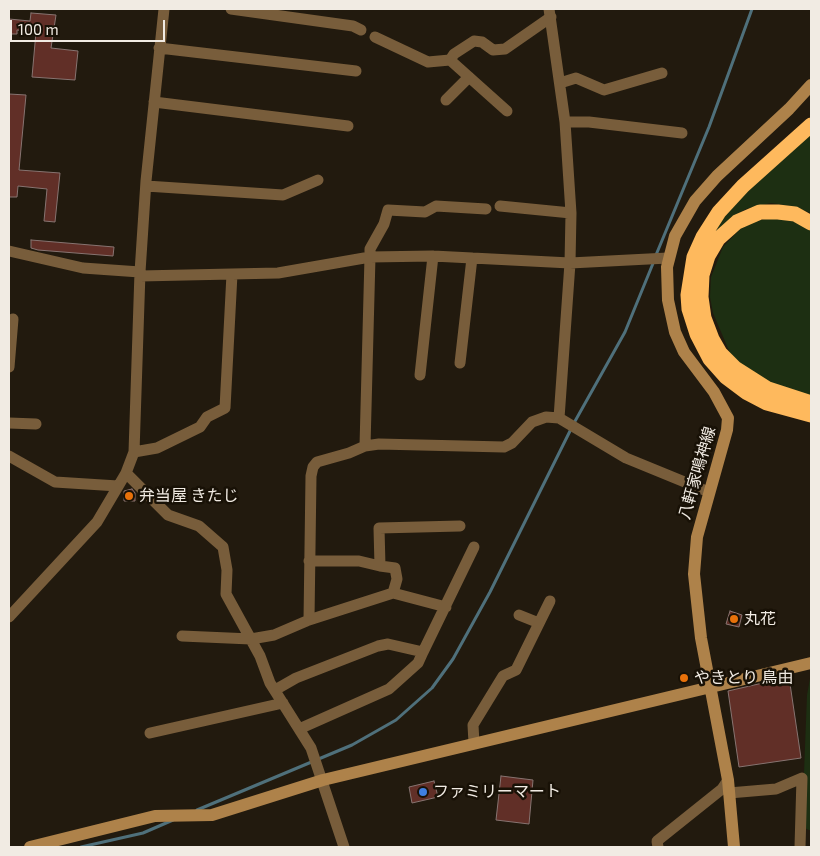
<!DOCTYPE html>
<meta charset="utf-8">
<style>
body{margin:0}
#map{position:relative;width:820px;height:856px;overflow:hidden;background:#221a0e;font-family:"Exo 2",sans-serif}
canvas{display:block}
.frame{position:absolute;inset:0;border:10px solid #f1ebe3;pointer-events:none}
.scale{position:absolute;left:10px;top:20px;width:155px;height:22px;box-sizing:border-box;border:2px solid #f1ebe3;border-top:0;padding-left:6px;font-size:15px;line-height:18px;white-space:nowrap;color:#f1ebe3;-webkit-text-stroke:4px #181106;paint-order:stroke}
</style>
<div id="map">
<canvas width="820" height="856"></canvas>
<div class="frame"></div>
<div class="scale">100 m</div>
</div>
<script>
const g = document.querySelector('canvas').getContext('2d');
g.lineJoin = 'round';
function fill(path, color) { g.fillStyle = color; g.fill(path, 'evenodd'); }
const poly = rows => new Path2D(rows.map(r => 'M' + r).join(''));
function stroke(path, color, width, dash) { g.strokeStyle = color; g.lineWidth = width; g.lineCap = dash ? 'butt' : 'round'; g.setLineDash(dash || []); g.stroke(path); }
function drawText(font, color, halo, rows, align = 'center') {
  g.font = font + ' "Exo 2","Noto Sans JP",sans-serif'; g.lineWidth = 5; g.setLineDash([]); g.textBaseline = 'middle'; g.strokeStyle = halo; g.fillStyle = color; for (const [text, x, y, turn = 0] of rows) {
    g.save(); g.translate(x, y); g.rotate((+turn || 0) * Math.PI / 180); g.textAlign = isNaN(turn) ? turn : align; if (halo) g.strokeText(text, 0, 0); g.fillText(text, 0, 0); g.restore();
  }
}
fill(poly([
 [811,134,811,213,791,206,771,203,746,209,737,214,700,262,712,232,744,194],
 [770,218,790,219,811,230,811,398,798,395,750,373,730,353,713,313,710,297,711,277,723,247,740,229,756,221],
 [811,673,811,830,809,830,804,828,804,773,807,695]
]), '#1d2f12');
stroke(poly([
 [656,255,709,127,752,9],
 [574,423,625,332,654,261],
 [197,810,352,745,396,720,432,688,453,659,490,592,571,429],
 [81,847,143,833,173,820]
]), '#4f707b', 3);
const building = poly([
 [31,13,56,15,51,48,78,51,75,80,32,77,36,32,17,30,17,34,9,34,9,19,30,21,31,13],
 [9,94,26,95,19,170,60,173,55,222,44,221,47,189,18,186,17,197,9,197,9,94],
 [31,240,114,247,113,256,38,250,31,248,31,240],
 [132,489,135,493,135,501,124,501,124,491,132,489],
 [730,611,742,615,739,627,726,624,730,611],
 [789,677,801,758,739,767,728,691,789,677],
 [501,776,533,780,529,824,496,820,501,776],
 [434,781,438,797,412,803,409,787,434,781]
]);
fill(building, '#612f27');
stroke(building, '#877471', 1);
stroke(poly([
 [231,9,353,26,361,30],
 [549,9,565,122,571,213,570,263,559,418],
 [375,37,428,62,450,60,507,111],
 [159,48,356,71],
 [450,60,454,54,474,41,482,42,493,50,505,49,551,17],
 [560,83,576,78,604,90,662,73],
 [446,100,469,77],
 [154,102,348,126],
 [565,122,589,122,682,133],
 [146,186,283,195,318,180],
 [500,206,571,213],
 [9,251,83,268,140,272],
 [232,274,278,273,370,257,370,249,384,224,388,210,425,212,436,206,486,209],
 [460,363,472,258],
 [9,367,13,319],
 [420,375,433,256],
 [9,423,36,424],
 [365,446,379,444,504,447,512,443,532,422,546,417,559,418,626,458,709,492],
 [134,452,157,448,200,427,207,417,225,408,232,274,140,276],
 [9,456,55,482,118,486],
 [126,473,168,515,199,526,223,547,227,570,226,594,260,656,270,683,311,748,344,847],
 [309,561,359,561,380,566,379,528,460,526],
 [380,566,395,568,397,579,393,593,446,607],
 [519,615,539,623],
 [9,617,97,522,126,473,134,452,140,272,146,181,164,9],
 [309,620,311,476,313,467,317,462,349,453,365,446,370,257,433,256,570,263,668,258],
 [182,636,251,639,274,635,309,620,393,593],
 [423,652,474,547],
 [275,690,296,678,378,646,388,644,423,652,418,663,389,689,299,729],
 [150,733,283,703],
 [474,743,473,725,503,676,516,670,550,601],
 [729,793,776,789,802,778,800,847],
 [658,847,657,841,722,789,728,780]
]), '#785d3b', 11);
stroke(poly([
 [30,847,155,816,212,815,323,780,811,663],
 [734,847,728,780,701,638,694,574,697,537,727,430,728,418,714,392,684,352,675,332,668,300,667,267,675,236,695,201,717,176,789,109,811,85]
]), '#ae824a', 12);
stroke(poly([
 [811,125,743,186,719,212,703,237,694,257,688,295,689,309,697,334,710,359,726,377,746,392,767,403,811,415],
 [811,223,795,214,778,212,760,212,737,222,718,239,708,256,702,275,701,297,704,318,712,339,720,353,735,368,768,389,811,403]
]), '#feb95d', 15);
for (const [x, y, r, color] of [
 [129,496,5,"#e8710a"],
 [734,619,5,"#e8710a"],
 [684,678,5,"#e8710a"],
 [423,792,5,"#3f7fe0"]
]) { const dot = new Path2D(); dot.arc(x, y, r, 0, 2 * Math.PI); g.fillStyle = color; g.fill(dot); stroke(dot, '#181106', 2); }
drawText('16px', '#f1ebe3', '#181106', [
 ["八軒家鳴神線",697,473,-74]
]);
drawText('16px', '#f1ebe3', '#181106', [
 ["弁当屋 きたじ",139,496],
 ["丸花",744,619],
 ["やきとり 鳥由",694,678],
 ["ファミリーマート",433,792]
], 'left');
</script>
